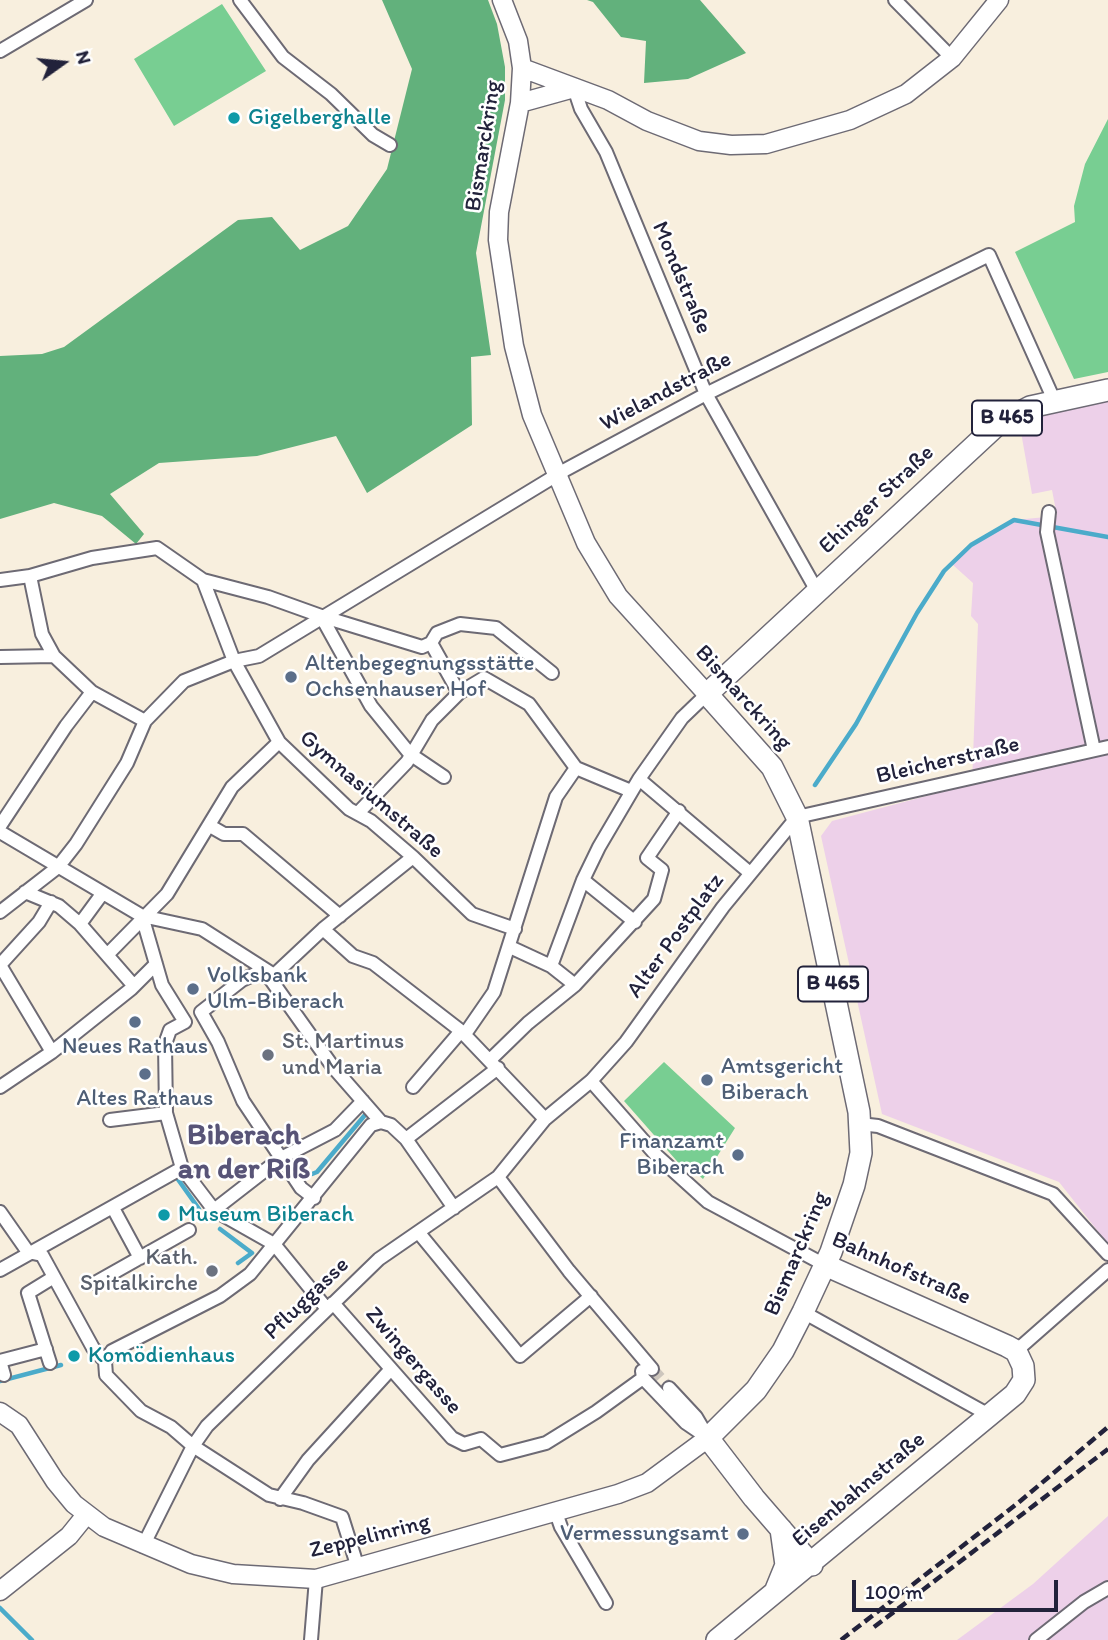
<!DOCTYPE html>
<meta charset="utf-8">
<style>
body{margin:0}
#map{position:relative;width:1108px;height:1640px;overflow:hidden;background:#f8efde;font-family:Itim,sans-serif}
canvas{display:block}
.north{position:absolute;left:28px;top:28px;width:70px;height:70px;-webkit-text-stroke:5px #fff;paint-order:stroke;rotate:75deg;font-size:19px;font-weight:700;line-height:28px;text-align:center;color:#22223b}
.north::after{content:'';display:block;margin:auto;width:24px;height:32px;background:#22223b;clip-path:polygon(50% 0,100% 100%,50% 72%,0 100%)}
.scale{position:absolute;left:852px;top:1580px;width:206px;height:32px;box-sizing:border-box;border:4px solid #22223b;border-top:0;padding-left:9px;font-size:21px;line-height:24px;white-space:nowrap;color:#22223b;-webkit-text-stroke:5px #fff;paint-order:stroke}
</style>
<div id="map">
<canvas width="1108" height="1640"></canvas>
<div class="north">N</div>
<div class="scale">100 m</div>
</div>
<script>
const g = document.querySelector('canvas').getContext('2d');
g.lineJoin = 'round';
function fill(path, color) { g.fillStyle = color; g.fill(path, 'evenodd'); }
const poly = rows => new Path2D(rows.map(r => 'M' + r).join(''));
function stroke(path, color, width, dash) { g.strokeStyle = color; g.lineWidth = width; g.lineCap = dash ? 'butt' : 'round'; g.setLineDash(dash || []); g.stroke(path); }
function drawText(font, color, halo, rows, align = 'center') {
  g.font = font + ' Itim,sans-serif'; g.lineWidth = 5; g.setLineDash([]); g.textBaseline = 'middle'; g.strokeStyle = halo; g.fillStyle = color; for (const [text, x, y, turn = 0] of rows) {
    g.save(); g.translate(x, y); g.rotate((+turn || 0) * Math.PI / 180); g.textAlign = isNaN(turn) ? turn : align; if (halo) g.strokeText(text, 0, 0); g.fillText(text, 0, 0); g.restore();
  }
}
fill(poly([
 [1108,401,1108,1244,1059,1182,882,1114,821,836,832,821,972,784,978,624,971,616,973,583,953,565,971,545,1014,520,1057,516,1052,490,1032,494,1019,421],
 [1108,1516,1108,1640,957,1640,1033,1584]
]), '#edd0e9');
fill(poly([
 [222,4,266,71,174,126,134,59],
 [1108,119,1108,372,1074,379,1015,252,1075,222,1074,206,1085,164],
 [664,1062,735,1128,703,1179,687,1165,683,1168,624,1101]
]), '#78ce92');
fill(poly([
 [382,0,488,0,497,24,505,67,505,100,476,253,491,355,471,357,472,425,367,493,336,436,257,456,159,463,110,494,144,534,136,544,102,516,54,503,0,519,0,356,42,354,64,347,238,220,272,217,300,250,348,226,387,169,412,69],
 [587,0,700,0,746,53,688,79,644,83,646,41,621,37,593,2]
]), '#62b17c');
stroke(poly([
 [815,785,856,724,917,613,944,571,971,545,1014,520,1108,537],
 [312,1174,317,1172,365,1115],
 [177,1178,199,1209],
 [220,1229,252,1253,238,1263],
 [0,1381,61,1365],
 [0,1608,32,1640]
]), '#4babca', 4.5);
stroke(poly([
 [652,1369,669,1388]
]), '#cdc6bd', 12, [12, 6]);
const street = poly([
 [240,0,283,57,331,94,373,135,390,145],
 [895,0,952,58],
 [0,51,86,0],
 [574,88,581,109,606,152,706,394,817,591],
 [1049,512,1047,532,1094,750],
 [30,576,42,634,54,656,92,692,145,721],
 [0,580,30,576,92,558,157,548,203,580,268,597,321,616,422,647,431,643,437,633,460,624,496,628,552,673],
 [203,580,234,661,279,742,349,809,371,821,413,857,472,914,515,929],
 [321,616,371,706,410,754,444,777],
 [431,643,459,693],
 [0,657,54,656],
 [639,779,750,873],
 [358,813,407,762,432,720,459,693,484,678,529,704,576,768,631,791],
 [0,826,66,726,92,692],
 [210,826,224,834,243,834,340,916],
 [0,832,142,916,202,929,274,975,323,929,413,857],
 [583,880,635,922],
 [25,892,59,906,80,924,134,986],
 [0,912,58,867,76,844,127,763,145,721,184,681,234,661,259,656,565,470,706,394,989,255,1054,400],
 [142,916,162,985,185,1022,170,1030,165,1044,166,1113,182,1168,214,1210,274,1244,327,1309],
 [80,924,102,894],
 [323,929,353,956,373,963,461,1031,545,1119],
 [107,955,167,894,232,787,279,742],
 [0,965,52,1052],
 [0,965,39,922,51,902],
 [551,966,583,880,599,847,639,779,682,718,707,694],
 [264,970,242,980,201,1012,218,1042,243,1101,281,1158,335,1130,363,1101],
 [264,970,333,1067,381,1122],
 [575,985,654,899,662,870,647,858,679,811],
 [465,1034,494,992,556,797,576,768],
 [491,1059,528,1023,575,985,551,966,510,947],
 [591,1081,656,1155,708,1202,825,1265],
 [0,1087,52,1052,131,989,156,964],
 [413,1087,461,1031],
 [110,1120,166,1113],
 [381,1122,391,1125,406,1139,454,1208],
 [860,1124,878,1126,1053,1194,1108,1254],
 [406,1139,498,1068],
 [498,1177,569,1271,652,1369],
 [113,1208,140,1258],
 [214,1210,281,1158,301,1188,314,1198],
 [0,1212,28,1252,42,1255,93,1348,105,1361],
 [419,1233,520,1356,591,1296],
 [0,1270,182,1168],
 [95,1283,189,1230],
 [333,1303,452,1438,464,1444,481,1439,500,1455,546,1443,596,1412,643,1378],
 [803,1312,989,1415],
 [1016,1351,1108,1270],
 [105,1361,112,1351,220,1296,250,1274,371,1125,381,1122],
 [105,1361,106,1375,141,1411,171,1427,193,1446,269,1495,303,1503,342,1517,358,1568],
 [50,1363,28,1293,54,1277],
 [642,1371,643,1378,686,1423,708,1438],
 [4,1375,0,1361,46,1349],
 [669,1388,696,1417,706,1434],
 [280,1499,308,1460,391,1369],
 [555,1510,561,1527,606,1603],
 [143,1546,193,1446,207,1426,379,1259,498,1177,545,1119,591,1081,626,1042,723,907,797,817,1108,747],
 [311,1640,316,1579],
 [1036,1640,1084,1602,1108,1588]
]);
const secondary = poly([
 [502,0,518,41,522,68,520,103,499,212,498,240,514,346,532,415,586,543,618,596,707,694],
 [522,68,608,100,647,121,699,141,731,145,766,144,850,120,906,94,952,58,999,0],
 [520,103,574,88],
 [0,1412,19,1425,55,1481,74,1504,104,1527,191,1564,233,1574,316,1579,618,1494,647,1483,708,1438],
 [0,1591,69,1536,86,1515]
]);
const primary = poly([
 [812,1565,754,1498,708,1438,756,1390,783,1351,803,1312,831,1252,854,1185,861,1153,859,1112,797,817,772,767,707,694,998,424,1030,407,1108,390],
 [775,1592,786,1565,781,1529],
 [717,1640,1015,1394,1024,1380,1023,1366,1016,1351,1007,1346,825,1265]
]);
stroke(street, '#6d6a74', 16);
stroke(secondary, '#6d6a74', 21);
stroke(primary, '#6d6a74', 24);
stroke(street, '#fff', 12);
stroke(secondary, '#fff', 18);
stroke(primary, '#fff', 21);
stroke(poly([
 [874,1627,1108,1449],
 [841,1640,1018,1503,1108,1427]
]), '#22223b', 4.5, [10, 5]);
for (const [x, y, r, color] of [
 [234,118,7,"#0f9aa8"],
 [291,677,7,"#5c6f8a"],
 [193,989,7,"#5c6f8a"],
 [135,1022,7,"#5c6f8a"],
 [268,1055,7,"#6b7280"],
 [145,1074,7,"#5c6f8a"],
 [707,1080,7,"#5c6f8a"],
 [738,1155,7,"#5c6f8a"],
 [164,1215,7,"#0f9aa8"],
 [212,1271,7,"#6b7280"],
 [74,1356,7,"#0f9aa8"],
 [743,1534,7,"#5c6f8a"]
]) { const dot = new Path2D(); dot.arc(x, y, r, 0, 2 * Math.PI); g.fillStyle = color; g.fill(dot); stroke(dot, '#fff', 2.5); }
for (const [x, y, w] of [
 [1007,418,70],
 [833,984,70]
]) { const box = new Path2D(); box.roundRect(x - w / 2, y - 17.5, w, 35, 5); g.fillStyle = '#fff'; g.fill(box); stroke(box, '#22223b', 2); }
drawText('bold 21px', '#22223b', null, [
 ["B 465",1007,418],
 ["B 465",833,984]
]);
drawText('23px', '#0d838f', '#fff', [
 ["Gigelberghalle",248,118],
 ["Museum Biberach",178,1215],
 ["Komödienhaus",88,1356]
], 'left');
drawText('23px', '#22223b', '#fff', [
 ["Bismarckring",484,146,-81],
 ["Mondstraße",681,278,67],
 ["Wielandstraße",666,392,-28],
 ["Ehinger Straße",877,500,-43],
 ["Bismarckring",743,698,48],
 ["Bleicherstraße",948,761,-13],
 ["Gymnasiumstraße",371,795,41],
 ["Alter Postplatz",676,936,-54],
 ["Bismarckring",797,1254,-67],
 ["Bahnhofstraße",901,1269,24],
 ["Pfluggasse",307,1299,-44],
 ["Zwingergasse",413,1361,49],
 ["Eisenbahnstraße",859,1490,-40],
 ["Zeppelinring",370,1537,-14]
]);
drawText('23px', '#4e5e75', '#fff', [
 ["Altenbegegnungsstätte",305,664],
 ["Ochsenhauser Hof",305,690],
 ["Volksbank",207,976],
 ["Ulm-Biberach",207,1002],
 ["Neues Rathaus",135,1047,"center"],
 ["Amtsgericht",721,1067],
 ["Biberach",721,1093],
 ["Altes Rathaus",145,1099,"center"],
 ["Finanzamt",724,1142,"right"],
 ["Biberach",724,1168,"right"],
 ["Vermessungsamt",729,1534,"right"]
], 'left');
drawText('23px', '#5b616d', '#fff', [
 ["St. Martinus",282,1042],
 ["und Maria",282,1068],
 ["Kath.",198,1258,"right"],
 ["Spitalkirche",198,1284,"right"]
], 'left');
drawText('bold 30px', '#585477', '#fff', [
 ["Biberach",244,1136],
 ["an der Riß",244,1170]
]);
</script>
